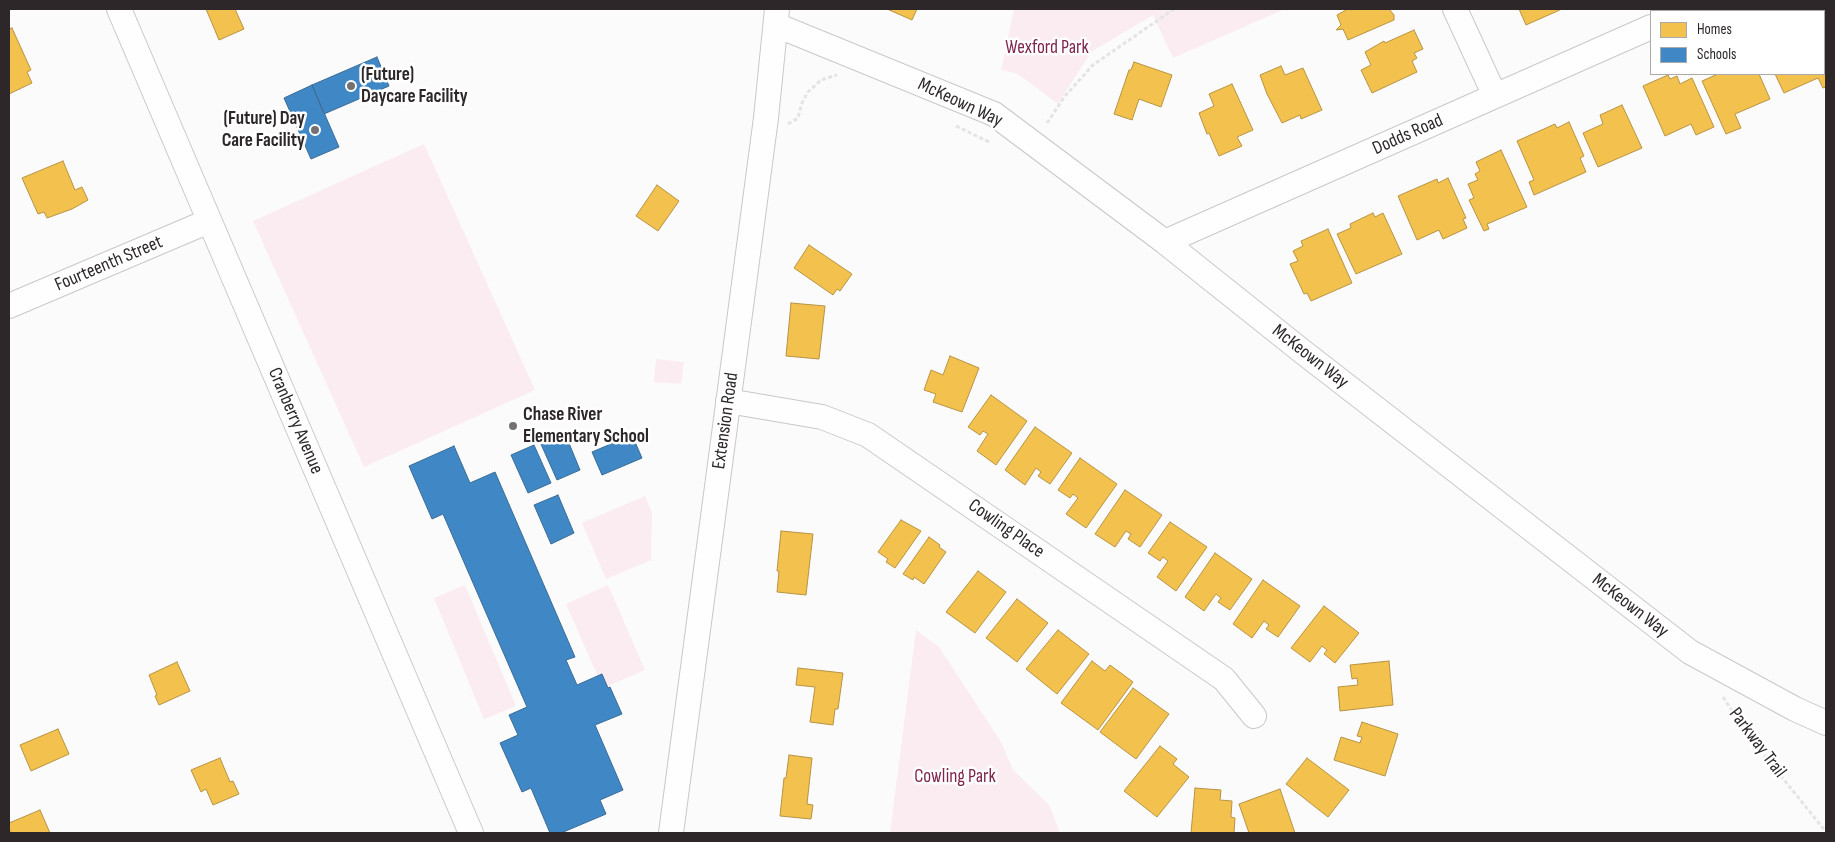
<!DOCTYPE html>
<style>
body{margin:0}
#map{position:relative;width:1835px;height:842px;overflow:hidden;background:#fcfbfb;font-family:"Sofia Sans Condensed",sans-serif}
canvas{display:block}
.frame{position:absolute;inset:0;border:10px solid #2d2729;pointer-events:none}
.legend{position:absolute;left:1650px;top:10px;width:175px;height:65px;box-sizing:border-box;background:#fff;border:1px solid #aba9a9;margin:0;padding:6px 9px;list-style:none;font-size:15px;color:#2d2729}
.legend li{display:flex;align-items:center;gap:10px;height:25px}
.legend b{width:25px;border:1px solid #aba9a9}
</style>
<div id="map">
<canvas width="1835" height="842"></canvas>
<div class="frame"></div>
<ul class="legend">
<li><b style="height:14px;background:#f2c14e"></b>Homes</li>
<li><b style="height:14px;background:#3f88c5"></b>Schools</li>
</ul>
</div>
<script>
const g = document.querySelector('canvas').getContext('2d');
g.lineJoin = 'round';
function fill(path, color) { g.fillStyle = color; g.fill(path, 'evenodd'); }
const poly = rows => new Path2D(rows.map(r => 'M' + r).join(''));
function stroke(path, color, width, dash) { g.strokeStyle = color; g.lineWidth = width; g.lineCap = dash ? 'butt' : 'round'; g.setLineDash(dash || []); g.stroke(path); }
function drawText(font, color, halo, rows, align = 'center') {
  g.font = font + ' "Sofia Sans Condensed",sans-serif'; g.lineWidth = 5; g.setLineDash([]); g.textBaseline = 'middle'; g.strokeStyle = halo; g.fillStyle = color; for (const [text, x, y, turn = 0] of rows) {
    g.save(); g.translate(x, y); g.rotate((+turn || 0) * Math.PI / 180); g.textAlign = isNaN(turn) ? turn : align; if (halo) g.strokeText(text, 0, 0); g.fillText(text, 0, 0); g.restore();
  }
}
fill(poly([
 [1014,9,1285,9,1173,58,1153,15,1091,52,1058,104,1018,74,1001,70],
 [424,144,535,390,364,467,253,221],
 [656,359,684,362,681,384,654,382],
 [645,496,652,513,651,560,606,579,582,523],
 [465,585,516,706,484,719,434,598],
 [608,585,645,670,603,688,566,604],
 [916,630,939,647,1001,742,1013,770,1049,805,1060,833,890,833]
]), '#faecf1');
const homes = poly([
 [206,9,235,9,244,29,219,40,206,9],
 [887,9,917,9,912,20,887,9],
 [1345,9,1389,9,1394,15,1394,20,1348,40,1343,29,1336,30,1341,25,1337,15,1346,10,1345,9],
 [1519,9,1562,9,1526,25,1519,9],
 [12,28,31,70,27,72,32,83,9,94,9,29,12,28],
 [1414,30,1423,49,1414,53,1417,58,1412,61,1417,72,1372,93,1361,70,1371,65,1365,52,1384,41,1385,43,1414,30],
 [1824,44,1826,50,1826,87,1823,88,1818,78,1784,93,1775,74,1824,74,1824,44],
 [1134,62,1172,75,1161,107,1139,99,1132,120,1114,114,1129,70,1131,70,1134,62],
 [1281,66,1285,75,1303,68,1322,110,1301,119,1300,115,1282,123,1267,94,1260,75,1281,66],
 [1718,74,1759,74,1770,99,1735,114,1741,128,1726,134,1702,81,1718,74],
 [1668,75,1670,79,1677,76,1680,84,1692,78,1714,127,1696,135,1691,124,1665,136,1643,86,1668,75],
 [1232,84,1253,130,1237,137,1242,146,1219,156,1209,133,1207,134,1199,113,1214,106,1209,94,1232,84],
 [1622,105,1642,148,1598,167,1583,133,1603,124,1600,115,1622,105],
 [1569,122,1584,156,1580,158,1586,172,1534,195,1529,182,1534,180,1517,141,1555,124,1557,128,1569,122],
 [1501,150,1527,207,1487,224,1489,229,1484,231,1469,200,1474,198,1468,184,1478,180,1475,174,1480,171,1476,162,1501,150],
 [63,161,75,190,82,187,88,200,72,209,47,218,44,212,38,214,22,178,63,161],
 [1448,178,1466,218,1463,219,1467,228,1443,239,1439,230,1417,240,1398,196,1437,179,1438,183,1448,178],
 [657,185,679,201,658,231,636,216,657,185],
 [1373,213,1375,217,1383,213,1402,254,1356,274,1337,234,1351,228,1350,224,1373,213],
 [1328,229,1352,283,1311,301,1307,293,1304,294,1290,264,1298,261,1293,251,1303,246,1301,241,1328,229],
 [809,245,852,274,840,291,837,289,833,295,794,268,809,245],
 [791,303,825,306,819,359,786,356,791,303],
 [950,356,979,368,962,412,933,402,936,394,924,390,931,370,943,375,950,356],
 [991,395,1027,421,996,465,977,451,988,434,983,431,980,435,968,427,991,395],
 [1035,427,1072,453,1050,484,1038,476,1041,472,1036,468,1025,485,1005,470,1035,427],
 [1080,458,1117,484,1086,528,1066,514,1078,498,1073,494,1070,498,1058,490,1080,458],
 [1125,490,1162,515,1140,547,1128,539,1131,534,1126,531,1115,547,1095,534,1125,490],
 [901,520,921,531,895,568,886,562,888,559,878,552,901,520],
 [1170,522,1207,547,1176,591,1157,577,1168,561,1163,557,1160,561,1148,553,1170,522],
 [781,531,813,534,806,595,777,592,779,571,777,571,781,531],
 [929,537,940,545,939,547,946,552,924,584,914,577,913,580,903,574,929,537],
 [1215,553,1252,579,1230,610,1218,602,1221,598,1216,594,1204,611,1185,597,1215,553],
 [978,571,1006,592,975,633,946,612,978,571],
 [1263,580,1300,606,1278,637,1266,629,1269,625,1264,621,1252,638,1233,624,1263,580],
 [1017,599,1048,623,1017,662,986,638,1017,599],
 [1324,606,1359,633,1335,663,1324,654,1327,650,1322,646,1310,662,1291,648,1324,606],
 [1058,630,1089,654,1057,694,1026,669,1058,630],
 [1092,661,1105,671,1110,665,1133,682,1098,730,1061,703,1092,661],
 [1389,661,1393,705,1340,711,1338,687,1358,685,1357,678,1352,679,1350,665,1389,661],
 [177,662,190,691,159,705,155,696,157,695,149,675,177,662],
 [798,668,843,673,838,709,835,709,833,725,810,722,815,687,796,685,798,668],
 [1133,688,1169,714,1136,759,1100,732,1133,688],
 [1362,722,1398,734,1385,776,1334,760,1341,737,1360,743,1362,737,1357,736,1362,722],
 [58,729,69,754,31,771,20,745,58,729],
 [1160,746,1177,759,1173,764,1189,777,1157,817,1124,791,1160,746],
 [789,755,812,758,807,804,813,805,811,819,780,816,784,778,786,778,789,755],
 [220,758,230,782,233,781,239,794,213,805,206,789,201,792,191,770,220,758],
 [1307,758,1349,790,1328,817,1286,784,1307,758],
 [1195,788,1221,790,1220,800,1232,801,1231,817,1235,818,1234,833,1191,833,1195,788],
 [1280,789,1295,833,1249,833,1239,804,1280,789],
 [40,810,50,833,10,833,9,823,40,810]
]);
fill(homes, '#f2c14e');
stroke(homes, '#b79343', 1);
const schools = poly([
 [377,57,389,86,324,114,312,85,377,57],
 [312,85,339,147,311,159,284,98,312,85],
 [564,431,580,470,557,480,540,442,564,431],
 [632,435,642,458,602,475,592,452,632,435],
 [534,445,551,483,528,493,511,455,534,445],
 [454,446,470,483,495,472,575,657,566,660,577,685,602,674,608,688,610,687,622,714,595,725,623,790,600,800,606,814,561,833,550,833,531,788,522,792,500,743,518,735,509,715,527,707,443,514,432,519,409,466,454,446],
 [558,495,574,533,551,544,534,505,558,495]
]);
fill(schools, '#3f88c5');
stroke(schools, '#3a6b96', 1);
const minor = poly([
 [119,9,471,833],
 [1455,9,1495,96],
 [1688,11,1694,9],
 [776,25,994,114,1165,242,1303,352,1690,652,1795,709,1826,723],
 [1165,242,1651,27],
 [9,306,209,221],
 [728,401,822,417,868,435,1224,679,1254,716],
 [671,833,766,118,777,9]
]);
stroke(minor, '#cac7c8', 26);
stroke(poly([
 [1047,123,1065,96,1093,65,1174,9],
 [788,124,798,118,802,103,808,92,821,80,837,75],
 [956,126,991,143],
 [1723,697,1748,735,1826,832]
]), '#e4e4e4', 3, [4, 2.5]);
stroke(minor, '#fffefe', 24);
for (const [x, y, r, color] of [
 [351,86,5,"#757172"],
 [315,130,5,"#757172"],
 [513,426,5,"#757172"]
]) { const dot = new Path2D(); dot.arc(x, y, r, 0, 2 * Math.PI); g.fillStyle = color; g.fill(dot); stroke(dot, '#fff', 2); }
drawText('19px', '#7e244d', '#fff', [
 ["Wexford Park",1047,48],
 ["Cowling Park",955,777]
]);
drawText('bold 19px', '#2d2729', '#fff', [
 ["(Future)",361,75],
 ["Daycare Facility",361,97],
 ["(Future) Day",305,119,"right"],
 ["Care Facility",305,141,"right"],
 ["Chase River",523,415],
 ["Elementary School",523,437]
], 'left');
drawText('19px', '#2d2729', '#fff', [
 ["McKeown Way",960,103,25],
 ["Dodds Road",1408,135,-24],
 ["Fourteenth Street",109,264,-23],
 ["McKeown Way",1310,357,38],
 ["Cranberry Avenue",295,421,67],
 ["Extension Road",726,421,-82],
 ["Cowling Place",1006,529,35],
 ["McKeown Way",1630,606,38],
 ["Parkway Trail",1757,743,53]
]);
</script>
